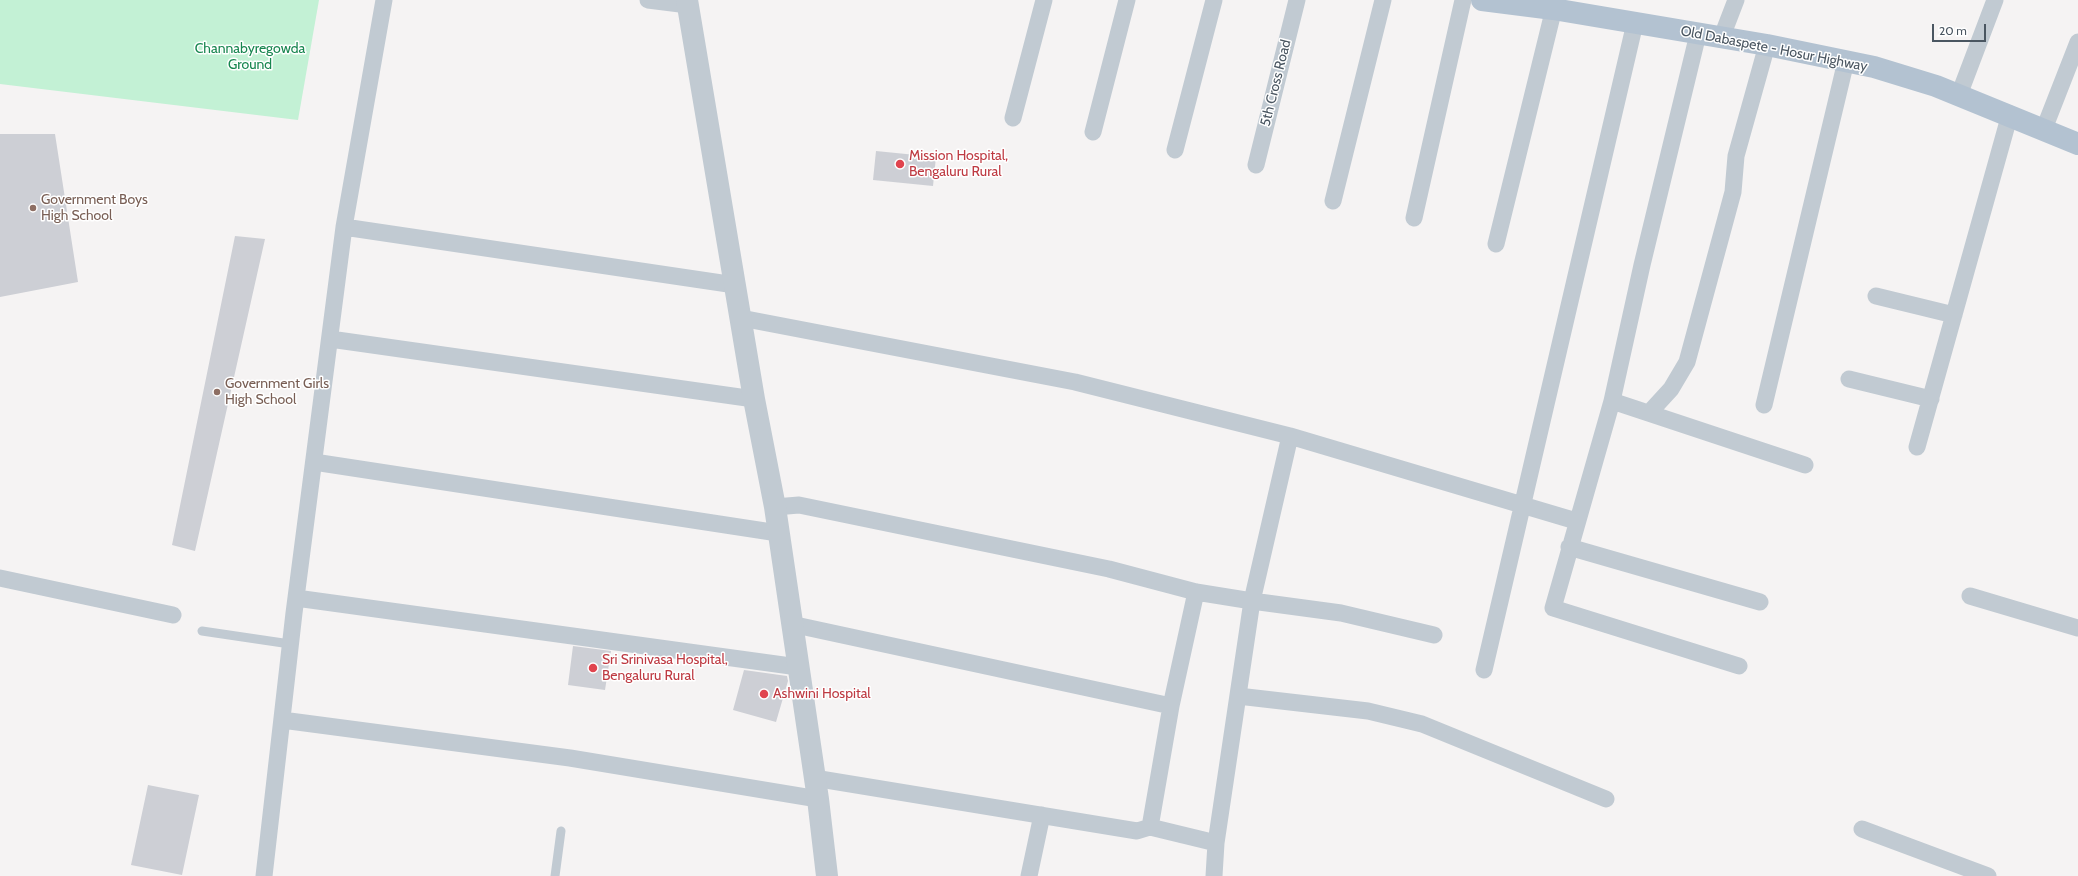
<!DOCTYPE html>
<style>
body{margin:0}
#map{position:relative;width:2078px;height:876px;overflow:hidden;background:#f5f3f3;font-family:Cabin,sans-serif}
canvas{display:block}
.scale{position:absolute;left:1932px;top:24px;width:54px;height:18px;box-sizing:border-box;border:2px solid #4a5661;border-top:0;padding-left:5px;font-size:12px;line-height:14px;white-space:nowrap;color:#4a5661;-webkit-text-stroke:3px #fff;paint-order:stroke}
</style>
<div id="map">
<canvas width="2078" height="876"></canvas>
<div class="scale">20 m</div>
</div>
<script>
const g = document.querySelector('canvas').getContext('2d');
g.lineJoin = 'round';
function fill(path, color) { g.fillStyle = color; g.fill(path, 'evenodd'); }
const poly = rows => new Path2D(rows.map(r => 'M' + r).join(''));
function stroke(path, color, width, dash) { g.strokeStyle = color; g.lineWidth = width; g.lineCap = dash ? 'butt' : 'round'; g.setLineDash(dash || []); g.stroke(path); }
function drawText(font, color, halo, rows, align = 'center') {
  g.font = font + ' Cabin,sans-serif'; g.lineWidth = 3; g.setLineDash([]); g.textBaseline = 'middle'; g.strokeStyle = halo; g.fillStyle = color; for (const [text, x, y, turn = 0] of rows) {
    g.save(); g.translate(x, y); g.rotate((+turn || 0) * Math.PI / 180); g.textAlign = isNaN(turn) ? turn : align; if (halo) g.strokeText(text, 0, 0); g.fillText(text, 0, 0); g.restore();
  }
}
fill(poly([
 [0,0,319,0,298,120,0,84]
]), '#c3f1d5');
fill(poly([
 [0,134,55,134,78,282,0,297],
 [876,151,936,157,933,186,873,180],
 [235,236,265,239,195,551,172,545],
 [573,646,611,651,605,690,568,685],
 [744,670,787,676,788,681,776,722,733,710],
 [148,785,199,795,182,875,131,865]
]), '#cdcfd5');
stroke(poly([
 [202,631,290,644],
 [555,876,561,831]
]), '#c1cad2', 9);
stroke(poly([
 [648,0,688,5],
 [1698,34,1642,265,1612,401,1553,608,1739,666],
 [1721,39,1736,0],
 [1959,95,1995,0],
 [1013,118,1044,0],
 [2044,129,2078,42],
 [1093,132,1127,0],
 [1175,150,1214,0],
 [1256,165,1297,0],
 [1333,201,1383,0],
 [1414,218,1463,0],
 [344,227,735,285],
 [1496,244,1556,0],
 [1876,296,1954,315],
 [741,318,1075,382,1290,436,1576,521],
 [330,339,754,399],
 [1849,379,1931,399],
 [1612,401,1805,465],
 [1764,405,1846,61],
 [1649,413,1671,389,1687,362,1733,192,1736,156,1767,45],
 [1290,436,1252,601,1341,613,1434,635],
 [1917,447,2010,114],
 [314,462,778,533],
 [775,507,799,505,1109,569,1196,592,1252,601,1216,843,1214,876],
 [1569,547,1760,602],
 [0,578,173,615],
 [1970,596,2078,628],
 [296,598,798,667],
 [791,624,1171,706],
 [1484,670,1635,23],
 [1238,696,1368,711,1422,724,1606,799],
 [282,720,570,758,818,799],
 [814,778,1137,831,1150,827,1216,843],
 [1150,827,1171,706,1196,592],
 [1862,829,1988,876],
 [264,876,294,613,344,227,384,0],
 [1029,876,1042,815]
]), '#c1cad2', 17);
stroke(poly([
 [687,0,754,399,775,507,818,799,827,876]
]), '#c1cad2', 22);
stroke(poly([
 [1482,0,1553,9,1767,45,1874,67,1936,86,2078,144]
]), '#b3c2d1', 22);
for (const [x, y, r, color] of [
 [900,164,5,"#e0444e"],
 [33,208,4,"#8d6e63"],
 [217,392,4,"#8d6e63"],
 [593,668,5,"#e0444e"],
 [764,694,5,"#e0444e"]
]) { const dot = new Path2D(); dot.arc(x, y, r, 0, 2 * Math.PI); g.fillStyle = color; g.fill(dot); stroke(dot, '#fff', 1.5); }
drawText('14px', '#17864f', '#fff', [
 ["Channabyregowda",250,49],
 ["Ground",250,65]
]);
drawText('14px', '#4a5661', '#fff', [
 ["Old Dabaspete - Hosur Highway",1774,49,11],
 ["5th Cross Road",1276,83,-76]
]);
drawText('14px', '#be3a42', '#fff', [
 ["Mission Hospital,",909,156],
 ["Bengaluru Rural",909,172],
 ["Sri Srinivasa Hospital,",602,660],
 ["Bengaluru Rural",602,676],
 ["Ashwini Hospital",773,694]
], 'left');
drawText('14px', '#785e54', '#fff', [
 ["Government Boys",41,200],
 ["High School",41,216],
 ["Government Girls",225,384],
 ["High School",225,400]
], 'left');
</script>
